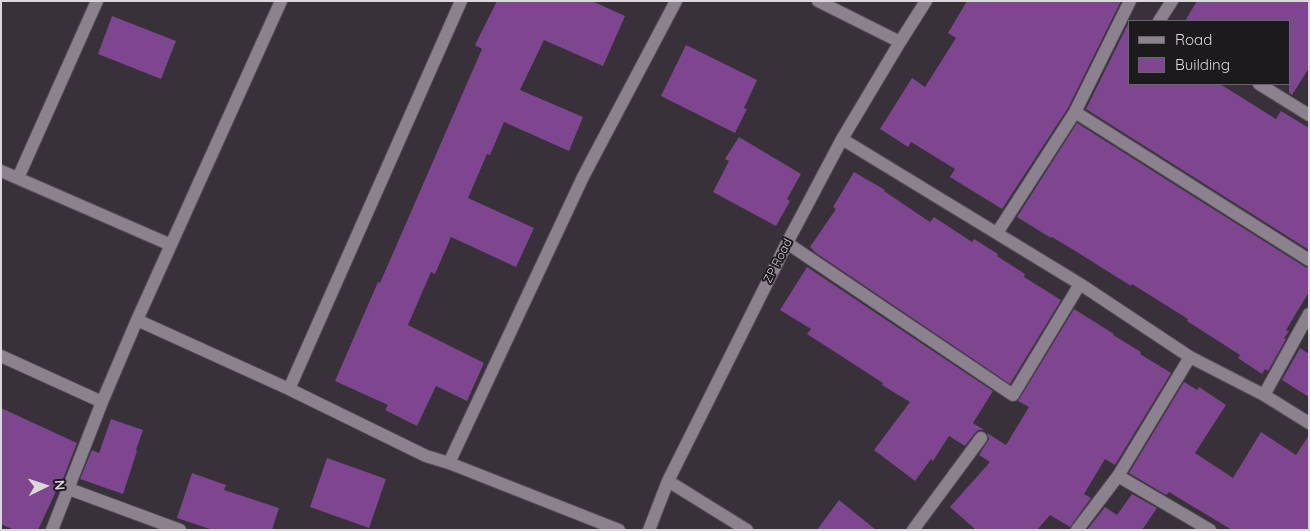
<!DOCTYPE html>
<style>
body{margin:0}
#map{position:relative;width:1310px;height:531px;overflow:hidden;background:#38313a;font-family:Quicksand,sans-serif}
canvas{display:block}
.frame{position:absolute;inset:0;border:2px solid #dbd7dd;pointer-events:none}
.legend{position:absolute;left:1128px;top:20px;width:162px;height:65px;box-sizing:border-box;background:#1d1a1e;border:1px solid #69666a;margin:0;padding:6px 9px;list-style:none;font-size:15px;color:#dbd7dd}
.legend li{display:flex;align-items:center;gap:10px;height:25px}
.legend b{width:25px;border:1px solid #69666a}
.north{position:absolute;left:20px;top:461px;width:50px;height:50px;-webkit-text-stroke:4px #1d1a1e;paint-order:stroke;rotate:86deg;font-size:14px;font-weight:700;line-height:20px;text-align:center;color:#dbd7dd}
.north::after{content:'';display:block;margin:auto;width:18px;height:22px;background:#dbd7dd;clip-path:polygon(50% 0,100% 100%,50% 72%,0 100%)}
</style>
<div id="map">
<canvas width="1310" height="531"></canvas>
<div class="frame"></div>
<ul class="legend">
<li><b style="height:6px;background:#8b828e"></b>Road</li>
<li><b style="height:14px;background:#7d468f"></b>Building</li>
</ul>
<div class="north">N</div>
</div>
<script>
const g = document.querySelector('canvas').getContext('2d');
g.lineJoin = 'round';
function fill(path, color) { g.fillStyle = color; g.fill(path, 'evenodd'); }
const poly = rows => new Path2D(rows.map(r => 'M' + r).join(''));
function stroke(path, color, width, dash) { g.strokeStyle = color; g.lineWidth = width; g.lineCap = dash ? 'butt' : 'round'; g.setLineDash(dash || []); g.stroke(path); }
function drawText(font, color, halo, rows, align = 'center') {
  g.font = font + ' Quicksand,sans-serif'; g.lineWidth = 4; g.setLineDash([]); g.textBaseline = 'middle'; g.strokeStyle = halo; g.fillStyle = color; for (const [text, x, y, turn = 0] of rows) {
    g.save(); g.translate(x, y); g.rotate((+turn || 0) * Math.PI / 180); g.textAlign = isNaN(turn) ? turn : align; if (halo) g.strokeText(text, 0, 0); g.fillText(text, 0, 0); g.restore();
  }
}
fill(poly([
 [497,1,592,1,625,16,603,66,544,40,520,90,583,117,569,151,504,122,490,155,487,154,468,198,534,228,516,267,451,237,435,274,431,272,408,325,484,363,467,401,436,386,417,426,385,410,388,405,335,381,378,282,380,283,482,49,475,45],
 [967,1,1121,1,1068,108,1002,209,950,177,955,169,911,142,908,147,880,129,912,78,925,87,956,38,948,33],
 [1197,1,1309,1,1309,68,1292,95,1289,93,1289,21,1185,21],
 [112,16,176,41,161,79,98,54],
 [1129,22,1129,84,1220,84,1276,119,1281,111,1309,128,1309,250,1086,109],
 [686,45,757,80,744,108,747,109,735,133,661,96],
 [1077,123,1305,267,1309,268,1309,292,1286,330,1289,331,1284,338,1286,339,1268,371,1265,369,1262,374,1238,358,1240,355,1187,321,1188,319,1132,284,1131,286,1077,252,1052,237,1051,238,1017,217],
 [739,137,801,174,787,199,790,201,776,226,713,192,729,161,725,159],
 [854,172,885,190,884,191,930,222,934,217,972,242,974,239,998,254,997,256,1025,274,1024,277,1061,300,1010,384,816,253,810,247,836,209,833,207],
 [807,267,993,391,973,423,984,430,978,430,975,433,965,446,949,436,933,461,931,459,915,481,874,450,910,402,882,385,883,383,807,334,811,329,780,310],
 [1074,309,1114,334,1113,335,1141,352,1140,354,1171,373,1115,465,1105,459,1084,494,1091,498,1070,527,1050,515,1037,530,976,530,950,507,990,462,979,455,989,439,987,433,1006,445,1029,407,1018,401],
 [1300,348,1309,354,1309,397,1282,380],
 [1184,382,1197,390,1199,387,1226,405,1195,453,1233,478,1261,432,1296,455,1309,435,1309,530,1232,530,1169,492,1166,495,1129,473],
 [1,408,77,443,65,474,58,489,57,489,38,530,14,530,1,524],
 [111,419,143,430,136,450,137,451,123,494,80,479,92,450,99,453],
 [327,458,386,479,369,528,310,507],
 [192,473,226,485,224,490,279,508,272,530,213,530,177,518],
 [1132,494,1157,508,1142,530,1087,530,1105,507,1117,515],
 [839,500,876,530,817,530]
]), '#7d468f');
const minor = poly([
 [818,1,900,42],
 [1159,21,1172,1],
 [1259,84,1309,115],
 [1075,112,1309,260],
 [842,139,1080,284,1190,357,1264,395,1309,423],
 [1,171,171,245],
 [18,178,97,1],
 [997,233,1075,112,1130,1],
 [787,243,1013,395,1080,284],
 [137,320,289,389,426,456,449,463,619,530],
 [1,356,102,402],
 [289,389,461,1],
 [1264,395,1309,314],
 [449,463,583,177,676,1],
 [1118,476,1210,530],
 [668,481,747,530],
 [69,489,180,530],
 [52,530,102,402,137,320,281,1],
 [649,530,668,481,787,243,842,139,900,42,926,1],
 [913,530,981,438],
 [1077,530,1118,476,1190,357]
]);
stroke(minor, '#544e56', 14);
stroke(minor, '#8b828e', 12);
drawText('12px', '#dbd7dd', '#1d1a1e', [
 ["ZP Road",778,261,-63]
]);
</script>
